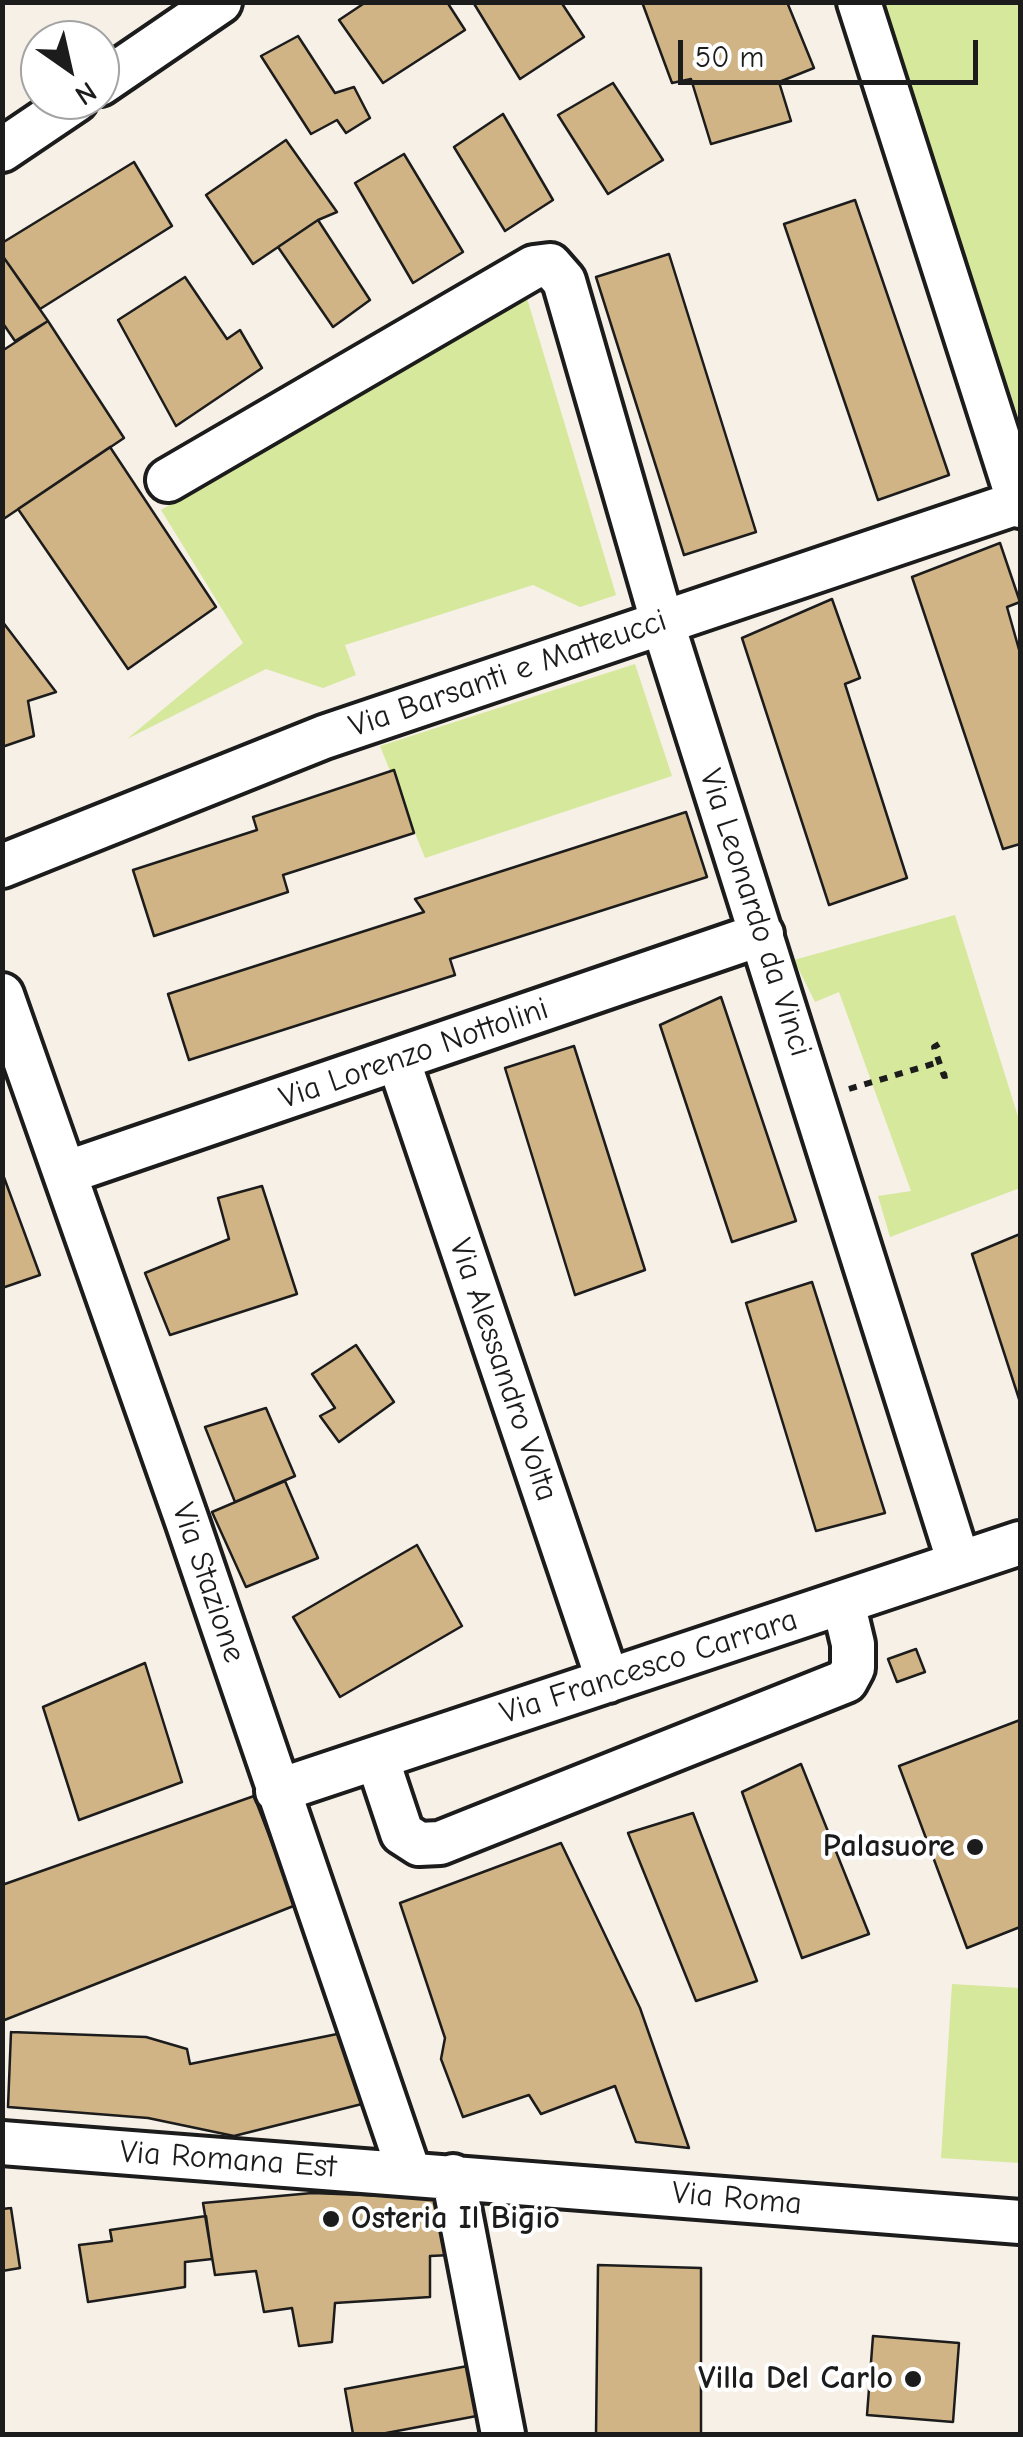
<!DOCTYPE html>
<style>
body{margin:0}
#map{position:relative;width:1023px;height:2437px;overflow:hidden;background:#f6f0e7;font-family:"Comic Neue",sans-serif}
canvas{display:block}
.frame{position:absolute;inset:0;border:5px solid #1c1c1c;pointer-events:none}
.north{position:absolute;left:20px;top:20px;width:100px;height:100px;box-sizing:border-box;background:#fff;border:2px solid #a4a4a4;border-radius:50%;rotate:146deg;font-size:28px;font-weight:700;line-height:40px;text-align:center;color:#1c1c1c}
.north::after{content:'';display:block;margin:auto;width:35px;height:45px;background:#1c1c1c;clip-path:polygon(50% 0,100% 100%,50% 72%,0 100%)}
.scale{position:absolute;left:678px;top:40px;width:300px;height:45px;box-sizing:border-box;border:5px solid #1c1c1c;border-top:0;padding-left:12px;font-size:30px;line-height:35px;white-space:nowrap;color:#1c1c1c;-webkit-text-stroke:8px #fff;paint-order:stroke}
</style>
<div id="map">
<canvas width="1023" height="2437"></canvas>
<div class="frame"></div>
<div class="north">N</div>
<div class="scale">50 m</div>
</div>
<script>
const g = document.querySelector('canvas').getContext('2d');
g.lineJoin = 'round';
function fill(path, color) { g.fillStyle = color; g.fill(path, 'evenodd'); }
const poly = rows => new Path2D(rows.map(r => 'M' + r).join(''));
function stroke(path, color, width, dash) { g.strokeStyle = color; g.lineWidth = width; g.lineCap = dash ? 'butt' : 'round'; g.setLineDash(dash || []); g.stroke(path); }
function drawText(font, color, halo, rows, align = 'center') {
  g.font = font + ' "Comic Neue",sans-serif'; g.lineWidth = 8; g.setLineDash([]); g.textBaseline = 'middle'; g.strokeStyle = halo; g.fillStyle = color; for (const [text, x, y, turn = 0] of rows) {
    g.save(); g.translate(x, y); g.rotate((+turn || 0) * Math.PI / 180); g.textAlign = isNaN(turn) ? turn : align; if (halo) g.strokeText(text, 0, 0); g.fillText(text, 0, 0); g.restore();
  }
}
fill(poly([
 [878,3,1020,3,1020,422],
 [526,295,616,595,580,607,533,585,345,645,356,675,323,688,266,669,127,739,243,643,161,510],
 [635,664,672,776,425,858,380,746],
 [955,915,1020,1123,1020,1188,890,1237,878,1196,911,1191,839,992,815,1002,794,960],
 [952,1984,1020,1988,1020,2163,941,2158]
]), '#d6e89c');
const building = poly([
 [366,2,447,2,465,30,383,83,339,20,366,2],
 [473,2,561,2,584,37,520,79,473,2],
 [642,2,787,2,814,68,779,82,791,121,711,144,691,79,672,83,642,2],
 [298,36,335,93,354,87,370,118,346,133,337,120,311,134,261,56,298,36],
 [613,83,663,160,608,194,558,115,613,83],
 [503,114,553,200,505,231,454,147,503,114],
 [286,140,337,212,318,220,253,264,206,195,286,140],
 [404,154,463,252,413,283,355,183,404,154],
 [134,162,172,226,40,309,2,255,2,243,134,162],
 [855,200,949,475,878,500,784,224,855,200],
 [318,220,370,300,333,327,278,247,318,220],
 [669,254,756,532,684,555,596,277,669,254],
 [2,255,48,321,15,341,2,322,2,255],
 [185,277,227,339,240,330,262,368,176,426,118,320,185,277],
 [48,321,124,438,2,520,2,351,48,321],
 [110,447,216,607,128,669,18,509,110,447],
 [1000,543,1020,602,1007,607,1020,653,1020,844,1003,849,912,577,1000,543],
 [832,599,860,678,845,684,907,878,829,905,742,638,832,599],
 [2,621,56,692,28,701,34,736,2,747,2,621],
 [394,770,414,833,283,875,288,892,154,936,133,870,257,830,253,817,394,770],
 [686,812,707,877,450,959,455,975,189,1060,168,994,424,912,415,899,686,812],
 [721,997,796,1221,732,1242,660,1025,721,997],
 [574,1046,645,1270,575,1295,505,1068,574,1046],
 [2,1172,40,1275,2,1288,2,1172],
 [262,1186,297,1294,170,1335,145,1273,229,1239,218,1198,262,1186],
 [1020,1234,1020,1402,972,1254,1020,1234],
 [812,1282,885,1513,816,1531,746,1303,812,1282],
 [356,1345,394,1402,339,1442,320,1416,335,1408,312,1374,356,1345],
 [266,1408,295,1476,235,1502,205,1427,266,1408],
 [285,1481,318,1558,246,1587,212,1512,285,1481],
 [417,1545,462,1626,340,1697,293,1617,417,1545],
 [916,1649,925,1672,897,1682,888,1659,916,1649],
 [145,1663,182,1782,79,1820,43,1707,145,1663],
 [1020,1720,1020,1927,967,1948,899,1766,1020,1720],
 [801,1764,869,1934,802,1958,742,1792,801,1764],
 [254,1796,296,1905,2,2021,2,1885,254,1796],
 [693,1813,757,1981,696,2001,628,1833,693,1813],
 [561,1843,640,2008,689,2148,636,2142,615,2086,541,2114,529,2095,463,2117,441,2059,445,2038,400,1903,561,1843],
 [11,2032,146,2037,187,2049,190,2064,347,2032,366,2103,234,2136,148,2118,8,2107,11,2032],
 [312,2193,441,2198,451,2255,430,2256,430,2297,335,2303,332,2342,299,2346,292,2308,264,2312,256,2271,215,2275,203,2203,312,2193],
 [11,2208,20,2268,2,2271,2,2209,11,2208],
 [206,2216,212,2259,185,2262,185,2287,88,2302,79,2245,112,2241,110,2230,206,2216],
 [598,2265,701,2268,701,2434,596,2434,598,2265],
 [873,2336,959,2343,953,2422,867,2415,873,2336],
 [473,2365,482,2415,381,2434,353,2434,345,2389,473,2365]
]);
fill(building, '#d1b486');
stroke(building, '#1c1c1c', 2.5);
const minor = poly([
 [859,2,1020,506],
 [100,84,220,2],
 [2,150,76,100],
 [168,480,534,267,550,265,564,281,662,621,959,1563],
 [2,866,324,737,1020,502],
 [2,995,187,1521,409,2172],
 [398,1059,608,1681],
 [65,1173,762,934],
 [377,1758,402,1833,419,1844,440,1843,846,1681,853,1668,853,1644,843,1602],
 [277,1791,1020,1543],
 [2,2143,1020,2222],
 [453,2176,503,2434]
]);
stroke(minor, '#1c1c1c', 50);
stroke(poly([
 [939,1044,934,1047,944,1076,949,1075],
 [849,1089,939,1062]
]), '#1c1c1c', 6, [8, 8]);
stroke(minor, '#fff', 42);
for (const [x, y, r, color] of [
 [975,1847,10,"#1c1c1c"],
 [331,2219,10,"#1c1c1c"],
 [913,2379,10,"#1c1c1c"]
]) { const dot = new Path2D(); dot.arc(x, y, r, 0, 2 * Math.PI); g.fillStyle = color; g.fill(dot); stroke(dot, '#fff', 4); }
drawText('32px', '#1c1c1c', '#fff', [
 ["Via Barsanti e Matteucci",508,674,-19],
 ["Via Leonardo da Vinci",755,913,72],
 ["Via Lorenzo Nottolini",414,1054,-19],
 ["Via Alessandro Volta",503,1370,71],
 ["Via Stazione",208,1583,71],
 ["Via Francesco Carrara",649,1667,-18],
 ["Via Romana Est",228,2160,4],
 ["Via Roma",737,2199,5]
]);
drawText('bold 32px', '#1c1c1c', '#fff', [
 ["Palasuore",955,1847],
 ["Osteria Il Bigio",351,2219,"left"],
 ["Villa Del Carlo",893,2379]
], 'right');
</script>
